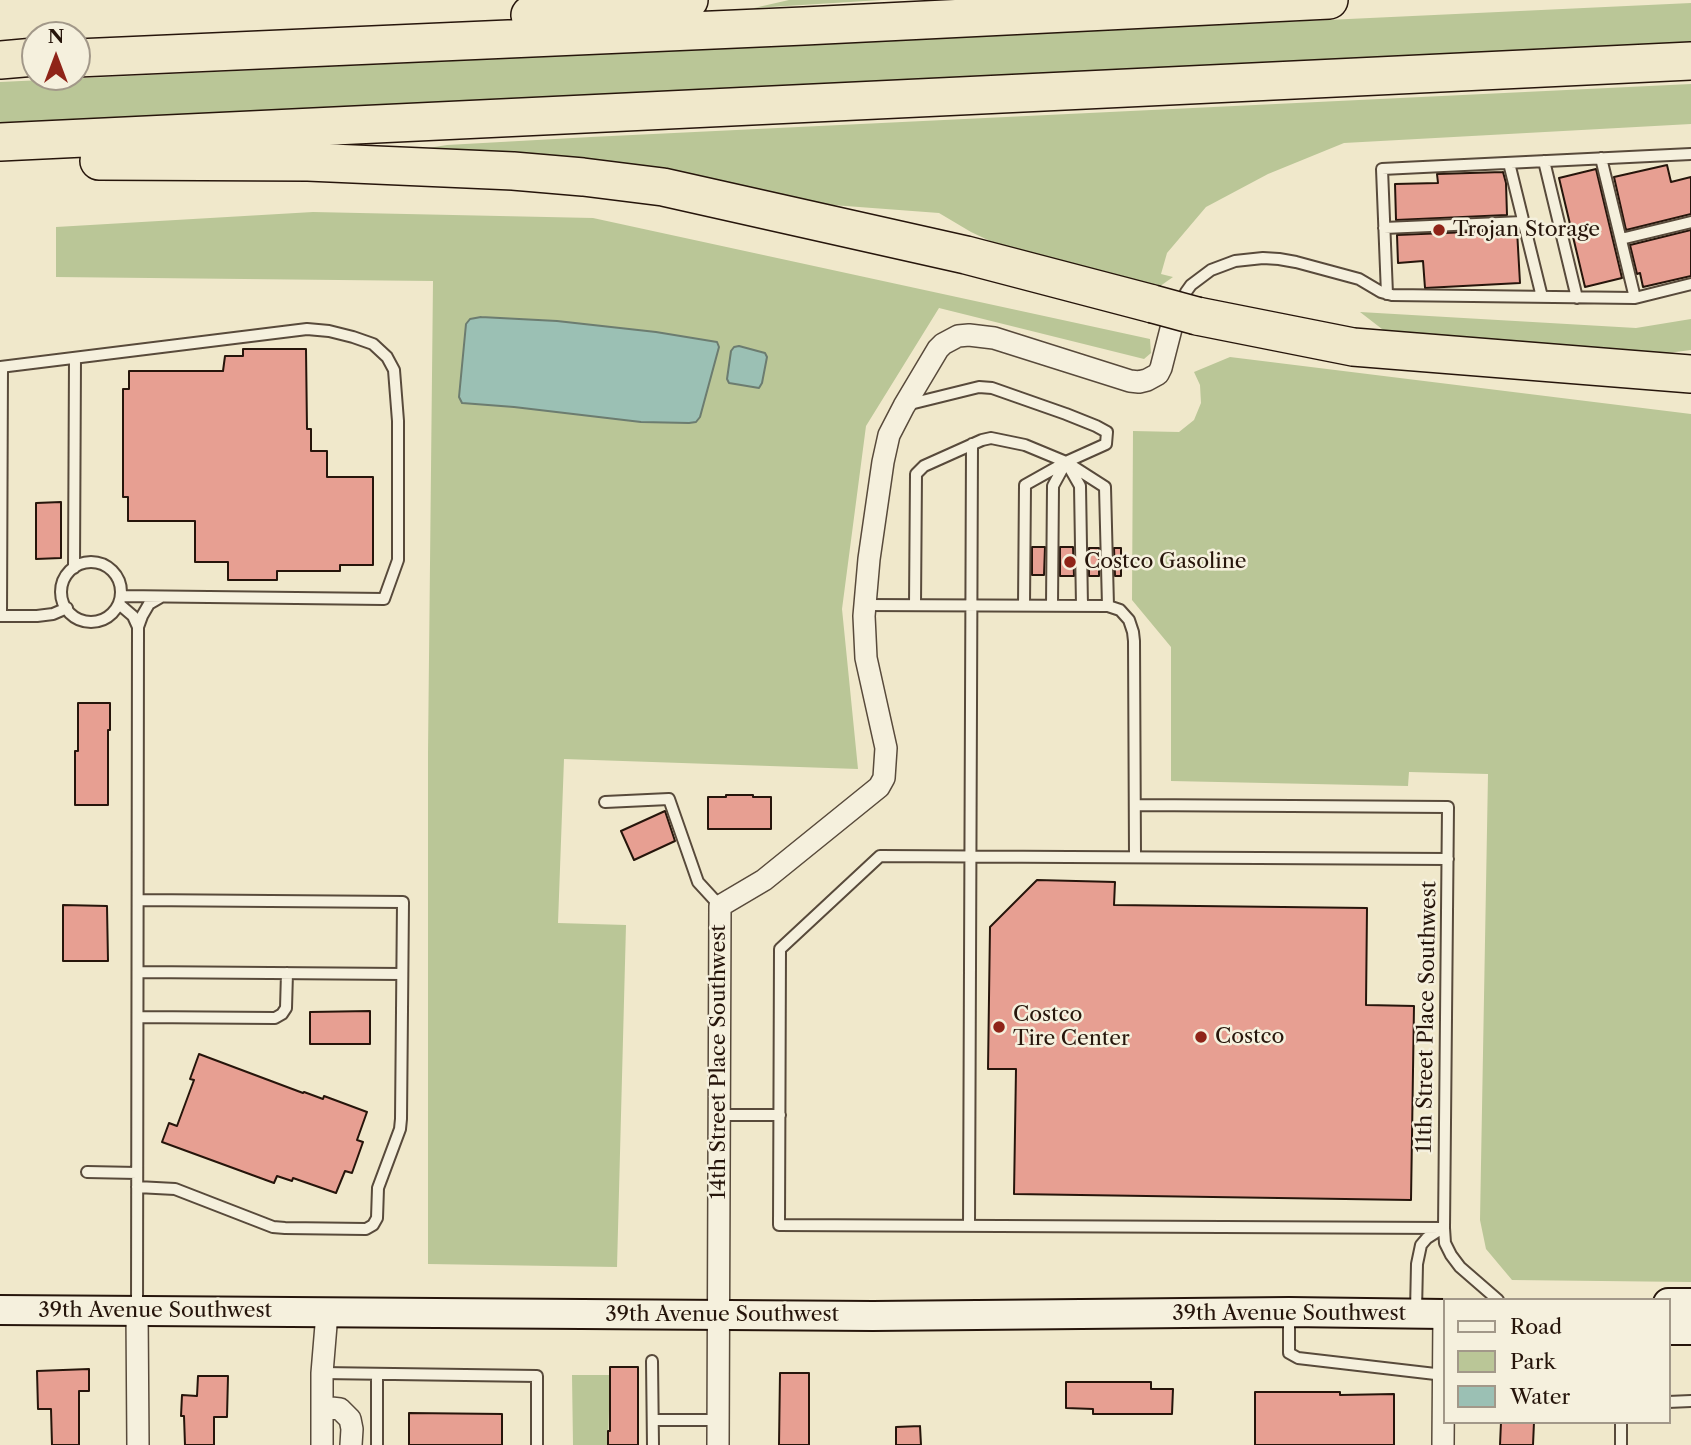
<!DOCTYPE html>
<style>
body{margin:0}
#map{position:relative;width:1691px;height:1445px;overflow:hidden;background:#f0e8cb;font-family:"Libre Caslon Text",serif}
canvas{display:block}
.legend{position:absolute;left:1443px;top:1298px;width:228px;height:126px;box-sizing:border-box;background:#f5f0dd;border:2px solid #a29889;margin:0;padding:9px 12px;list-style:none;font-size:21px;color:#26150b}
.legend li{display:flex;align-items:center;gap:14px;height:35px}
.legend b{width:35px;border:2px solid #a29889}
.north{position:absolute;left:21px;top:21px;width:70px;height:70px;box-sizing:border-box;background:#f5f0dd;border:2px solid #a29889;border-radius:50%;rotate:0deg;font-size:19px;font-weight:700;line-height:28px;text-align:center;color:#26150b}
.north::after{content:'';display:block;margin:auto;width:24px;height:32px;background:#8f2418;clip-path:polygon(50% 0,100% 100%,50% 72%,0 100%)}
</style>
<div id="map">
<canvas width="1691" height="1445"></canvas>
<ul class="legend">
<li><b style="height:9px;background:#f5f0dd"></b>Road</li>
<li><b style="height:19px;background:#bac697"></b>Park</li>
<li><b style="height:19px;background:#9bc0b4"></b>Water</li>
</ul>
<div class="north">N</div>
</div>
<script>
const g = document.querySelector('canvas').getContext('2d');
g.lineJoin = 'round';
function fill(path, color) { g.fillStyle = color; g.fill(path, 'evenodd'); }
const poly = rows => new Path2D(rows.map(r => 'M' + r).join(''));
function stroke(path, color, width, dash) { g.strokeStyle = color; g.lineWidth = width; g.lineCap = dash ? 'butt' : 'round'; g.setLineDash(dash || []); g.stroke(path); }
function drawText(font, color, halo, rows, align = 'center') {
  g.font = font + ' "Libre Caslon Text",serif'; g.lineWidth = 5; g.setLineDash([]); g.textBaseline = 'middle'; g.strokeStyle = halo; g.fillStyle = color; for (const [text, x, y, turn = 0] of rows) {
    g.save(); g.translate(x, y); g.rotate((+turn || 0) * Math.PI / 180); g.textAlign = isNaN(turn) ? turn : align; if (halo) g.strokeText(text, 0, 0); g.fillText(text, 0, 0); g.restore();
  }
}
fill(poly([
 [789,0,882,0,754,8],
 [1691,3,1691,45,732,88,0,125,0,82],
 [1691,84,1691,124,1344,143,1268,174,1206,207,1167,253,1161,274,1173,277,1156,289,1115,275,1024,257,971,232,939,213,819,204,422,149,447,145,591,137],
 [313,212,593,218,1150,339,1151,353,1144,359,939,308,866,426,842,609,858,769,564,759,558,923,626,925,617,1267,428,1264,428,752,433,281,56,277,56,227],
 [1360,312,1636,328,1691,319,1691,350,1645,356,1391,336],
 [1230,357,1691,414,1691,1282,1512,1280,1486,1249,1480,1220,1488,774,1409,772,1408,786,1171,781,1171,647,1132,600,1133,431,1179,432,1194,420,1201,403,1200,385,1194,372],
 [572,1375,610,1375,608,1445,573,1445]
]), '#bac697');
const water = poly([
 [481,317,557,321,656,332,717,342,719,347,700,417,696,422,689,423,641,422,514,407,462,403,459,397,466,324,470,319,481,317],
 [739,346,765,353,767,357,762,383,759,388,729,383,727,379,731,351,734,347,739,346]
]);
fill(water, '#9bc0b4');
stroke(water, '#6c7c70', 2);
const building = poly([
 [1667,165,1671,182,1691,177,1691,214,1626,230,1614,177,1667,165],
 [1596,169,1622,278,1585,287,1559,178,1596,169],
 [1503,172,1506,183,1507,215,1396,220,1395,184,1438,183,1437,174,1503,172],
 [1517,230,1520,283,1425,288,1423,261,1398,263,1397,235,1517,230],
 [1691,230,1691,276,1643,287,1640,273,1637,274,1630,245,1691,230],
 [243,349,306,349,307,429,311,429,311,451,327,451,327,477,373,477,373,565,340,565,340,571,277,571,277,580,228,580,228,562,195,562,195,521,128,521,128,497,123,497,123,389,129,389,129,371,223,371,225,356,243,356,243,349],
 [61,502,61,558,36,559,36,503,61,502],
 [1032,547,1045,547,1044,575,1032,575,1032,547],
 [1060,547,1073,547,1074,576,1060,576,1060,547],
 [1089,548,1099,548,1099,576,1089,576,1089,548],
 [1114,548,1121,548,1121,576,1115,576,1114,548],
 [78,703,110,703,110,730,108,730,108,805,75,805,75,751,78,751,78,703],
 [726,795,753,795,753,797,771,797,771,829,708,829,708,797,726,797,726,795],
 [665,811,675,841,634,860,621,831,665,811],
 [1037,880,1115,882,1114,905,1367,908,1366,1005,1414,1006,1411,1200,1014,1194,1016,1069,988,1069,990,927,1037,880],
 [63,905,107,906,108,961,63,961,63,905],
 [370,1011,370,1044,310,1044,310,1012,370,1011],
 [199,1054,303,1093,304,1092,323,1099,324,1096,367,1112,357,1140,363,1142,352,1173,345,1171,336,1193,293,1178,292,1181,277,1176,274,1183,162,1142,169,1123,177,1126,194,1080,190,1079,199,1054],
 [610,1367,638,1367,638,1445,608,1445,608,1431,610,1431,610,1367],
 [89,1369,89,1391,79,1391,79,1445,52,1445,51,1409,38,1409,37,1371,89,1369],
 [780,1373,809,1373,809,1445,779,1445,780,1373],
 [198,1376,228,1376,227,1417,214,1417,214,1445,185,1445,184,1416,181,1416,182,1395,197,1396,198,1376],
 [1066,1382,1151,1382,1151,1389,1173,1389,1172,1414,1093,1414,1093,1409,1066,1408,1066,1382],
 [1255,1392,1340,1392,1340,1395,1394,1394,1394,1445,1255,1445,1255,1392],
 [409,1413,502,1414,502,1445,409,1445,409,1413],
 [1501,1422,1534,1422,1533,1445,1500,1445,1501,1422],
 [920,1426,921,1445,896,1445,896,1427,920,1426]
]);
fill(building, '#e79f92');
stroke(building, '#26150b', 2);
const lane = poly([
 [1601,158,1635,298],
 [1544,161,1577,298],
 [1509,163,1542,297],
 [1384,228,1523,222],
 [1621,239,1691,222],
 [1387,294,1382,169,1691,154],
 [1180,307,1186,292,1191,285,1211,270,1235,261,1263,258,1279,259,1296,262,1359,279,1381,292,1392,295,1635,298,1691,284],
 [0,367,307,329,329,331,353,337,373,344,387,357,394,370,398,421,398,560,384,599,121,596],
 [906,405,979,387,992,388,1066,414,1096,426,1107,432,1106,444,1066,462,1025,485,1024,605],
 [1068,465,1080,486,1082,606],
 '61 592a30 30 0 1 1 60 0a30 30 0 1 1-60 0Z',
 [74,568,75,358],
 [119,604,133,616,138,627,137,1311],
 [864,605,1108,606,1120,610,1129,620,1133,632,1134,641,1135,857],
 [915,605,916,474,924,466,982,440,991,438,1025,445,1066,462,1105,487,1108,606],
 [1052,605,1053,486,1065,464],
 [0,616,37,616,53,614,67,608],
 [1,616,2,367],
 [138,627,142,616,149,604,161,597],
 [605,802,669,799,698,882,720,906],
 [1135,805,1448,807,1444,1228,1445,1243,1451,1255,1460,1267,1498,1300],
 [138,972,402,974],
 [138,1017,275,1018,282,1014,286,1008,287,973],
 [719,1115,780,1115],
 [87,1172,137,1173],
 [137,1187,175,1189,273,1227,285,1228,366,1229,373,1225,377,1218,378,1188,400,1129,401,1119,403,902,138,900],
 [969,1226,972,444],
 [1444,1228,779,1225,780,949,880,856,1448,859],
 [1416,1311,1417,1264,1421,1245,1427,1238,1441,1229],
 [1289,1312,1289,1353,1298,1358,1444,1375],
 [652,1361,653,1445],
 [322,1373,537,1376,537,1445],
 [377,1374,377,1445],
 [1668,1402,1691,1401],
 [653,1420,719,1420],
 [1621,1422,1621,1445]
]);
const street = poly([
 [137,1311,138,1445],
 [322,1407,340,1409,350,1419,352,1429,351,1445],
 [322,1445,322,1373,327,1313],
 [718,1445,720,906,764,880,879,787,884,778,886,748,866,658,864,616,869,559,883,462,889,435,904,406,938,349,943,344,958,336,969,335,994,338,1130,381,1139,382,1147,380,1158,374,1161,368,1172,325],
 [1443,1445,1444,1314]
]);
const secondary = poly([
 [1668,1303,1691,1303],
 [0,1310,873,1316,1289,1312,1444,1314],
 [1668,1330,1691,1330]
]);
const highway = poly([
 [530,15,689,0],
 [77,58,804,26,1329,0],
 [0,60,35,57],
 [0,142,1691,61],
 [99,161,308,162,513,171,583,177,663,187,966,255,1153,304],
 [1197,316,1353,347,1691,374]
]);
stroke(lane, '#584a3b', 14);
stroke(street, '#584a3b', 24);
stroke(secondary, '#26150b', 32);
stroke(highway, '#26150b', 40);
stroke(lane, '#f5f0dd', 10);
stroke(street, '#f5f0dd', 21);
stroke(secondary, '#f5f0dd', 28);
stroke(highway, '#f0e8cb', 37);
const highwayBridge = poly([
 [1153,304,1197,316]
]);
stroke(highwayBridge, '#26150b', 40, []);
stroke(highwayBridge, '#f0e8cb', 37);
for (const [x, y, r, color] of [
 [1439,230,7,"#8f2418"],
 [1070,562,7,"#8f2418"],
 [999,1027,7,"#8f2418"],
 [1201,1037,7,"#8f2418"]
]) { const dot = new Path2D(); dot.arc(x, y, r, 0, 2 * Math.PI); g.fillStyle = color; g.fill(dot); stroke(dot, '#f5f0dd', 2.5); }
drawText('21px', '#26150b', '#f5f0dd', [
 ["Trojan Storage",1453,230],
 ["Costco Gasoline",1084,562],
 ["Costco",1013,1015],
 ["Tire Center",1013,1039],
 ["Costco",1215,1037]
], 'left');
drawText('21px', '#26150b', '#f5f0dd', [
 ["11th Street Place Southwest",1427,1017,-89],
 ["14th Street Place Southwest",719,1062,-90],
 ["39th Avenue Southwest",155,1311],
 ["39th Avenue Southwest",1289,1314],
 ["39th Avenue Southwest",722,1315]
]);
</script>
